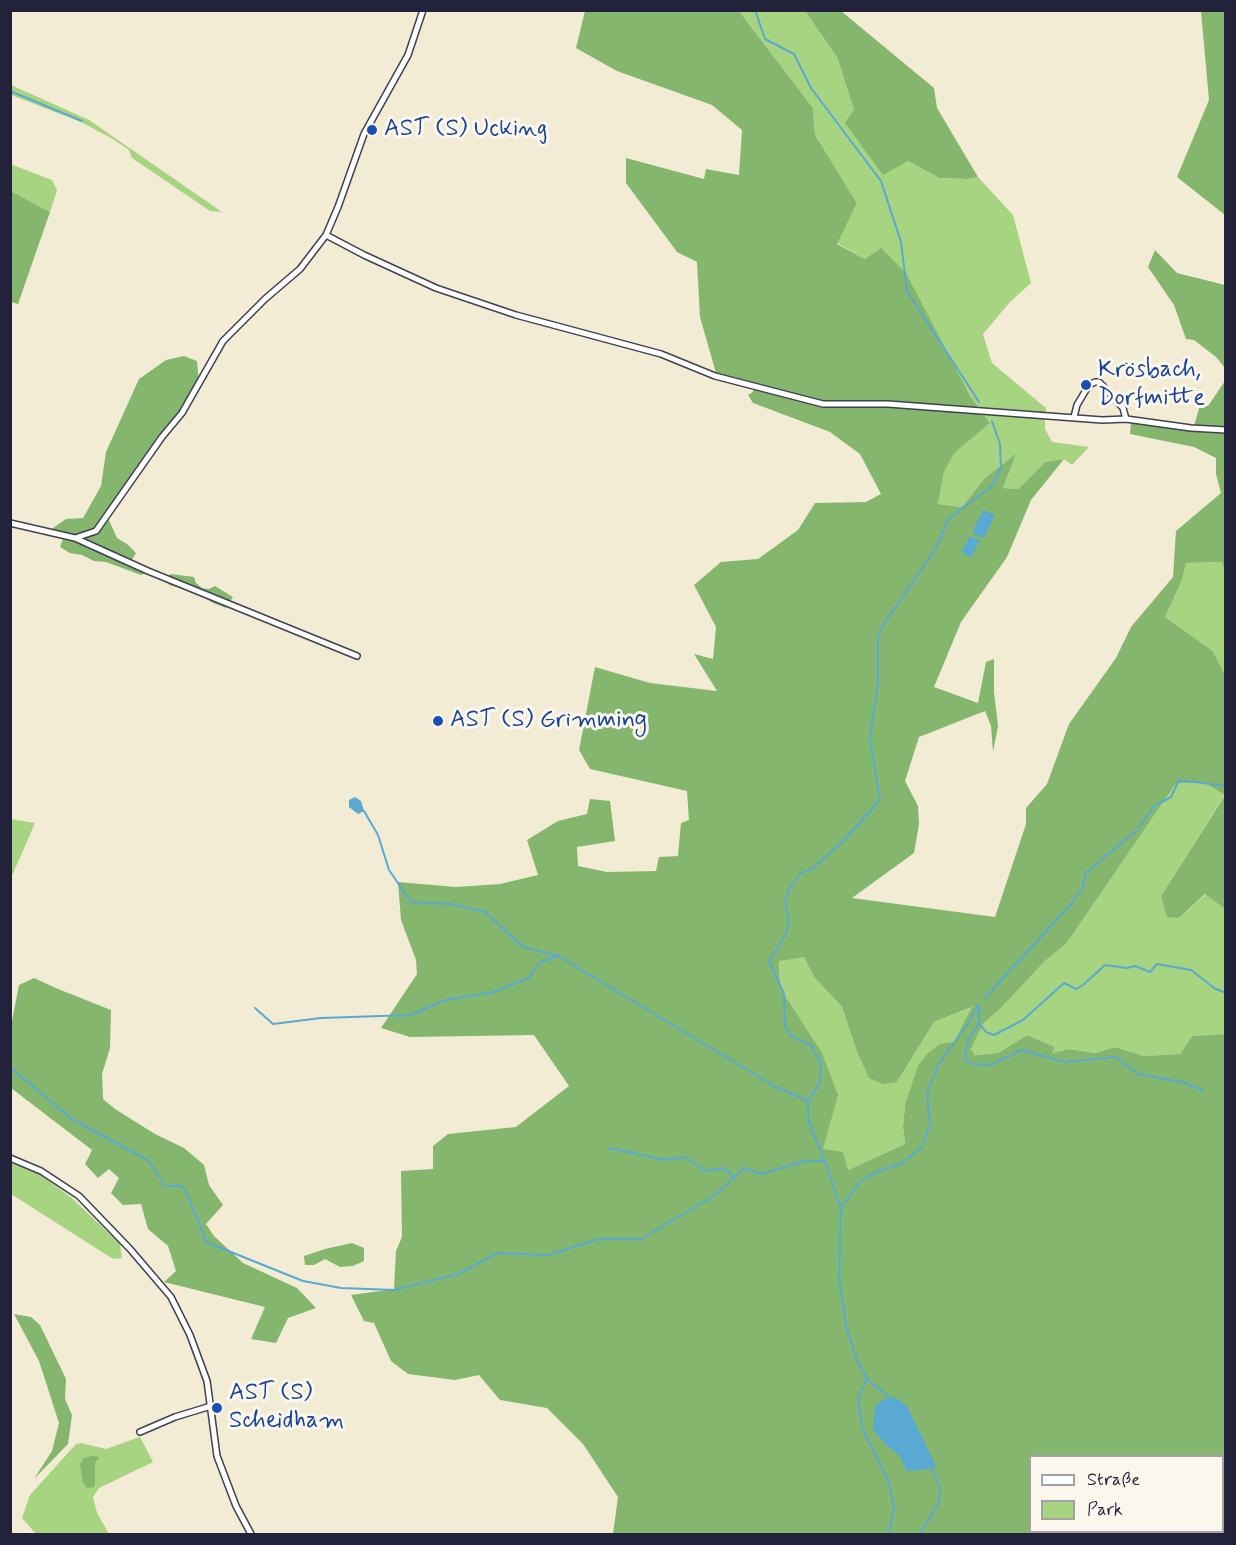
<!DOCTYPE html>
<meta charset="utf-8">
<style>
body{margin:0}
#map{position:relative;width:1236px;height:1545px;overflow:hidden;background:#f2ecd4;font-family:Mynerve,sans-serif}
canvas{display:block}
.frame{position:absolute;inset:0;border:12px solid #22223b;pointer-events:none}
.legend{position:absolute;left:1029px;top:1455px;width:195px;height:78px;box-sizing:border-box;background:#fbf7ec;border:2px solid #a4a2a5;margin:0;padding:8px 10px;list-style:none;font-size:18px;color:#22223b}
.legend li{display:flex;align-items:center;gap:12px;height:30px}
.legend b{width:30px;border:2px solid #a4a2a5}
</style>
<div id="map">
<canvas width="1236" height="1545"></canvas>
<div class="frame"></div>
<ul class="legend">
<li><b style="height:8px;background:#fff"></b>Straße</li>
<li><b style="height:16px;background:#a7d480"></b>Park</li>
</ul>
</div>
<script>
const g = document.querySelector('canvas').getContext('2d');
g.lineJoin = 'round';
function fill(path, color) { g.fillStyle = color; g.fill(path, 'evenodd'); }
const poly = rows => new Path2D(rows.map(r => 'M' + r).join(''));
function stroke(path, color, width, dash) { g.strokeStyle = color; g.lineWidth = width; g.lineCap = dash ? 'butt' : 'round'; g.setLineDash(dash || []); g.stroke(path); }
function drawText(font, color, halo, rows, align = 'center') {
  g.font = font + ' Mynerve,sans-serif'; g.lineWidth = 6; g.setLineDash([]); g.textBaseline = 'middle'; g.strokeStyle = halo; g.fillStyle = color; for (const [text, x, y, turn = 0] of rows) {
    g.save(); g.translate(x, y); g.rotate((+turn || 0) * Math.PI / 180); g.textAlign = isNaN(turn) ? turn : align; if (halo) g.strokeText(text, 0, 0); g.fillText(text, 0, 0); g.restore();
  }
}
fill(poly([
 [739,11,805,11,837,57,854,110,908,161,939,178,968,179,978,177,1013,215,1031,283,1010,302,983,334,992,363,1046,408,1046,413,993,412,1045,418,1045,429,1052,442,1089,447,1072,465,1064,459,1045,462,1018,489,1003,488,1015,456,984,479,962,507,938,504,944,472,954,452,990,423,865,259,837,243,857,203,815,135,813,108],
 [11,85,89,120,222,212,210,211,132,158,129,150,113,139,81,122,11,95],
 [10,164,52,180,57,190,50,212,11,191],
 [1222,562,1226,572,1225,675,1213,651,1165,617,1182,580,1186,563],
 [1175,783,1205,783,1225,794,1161,896,1179,918,1206,894,1225,909,1225,1034,1192,1036,1180,1054,1144,1056,1115,1047,1095,1053,1069,1049,1052,1053,1055,1047,1027,1035,998,1053,973,1055,971,1048,983,1024,1001,1008,1045,961,1066,944],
 [11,819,35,823,11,878,10,819],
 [804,957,814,977,842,1007,856,1049,897,1082,934,1022,973,1007,954,1042,905,1105,903,1127,905,1144,848,1170,823,1149,821,1051,784,994,780,986,779,960],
 [10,1163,38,1173,72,1198,120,1244,122,1258,113,1259,11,1194],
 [140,1437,153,1462,99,1488,93,1497,97,1513,109,1534,36,1534,22,1518,30,1495,76,1444,81,1443,106,1449]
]), '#a7d480');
fill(poly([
 [660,10,739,11,813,108,815,135,857,203,837,244,865,259,881,248,906,273,970,396,990,423,954,453,944,472,938,504,962,507,984,479,1016,454,1003,488,1018,489,1045,462,1064,459,1031,500,1007,557,961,622,934,687,978,703,986,662,994,659,994,692,998,726,993,752,991,726,985,711,919,737,905,781,918,806,919,824,914,853,852,898,995,917,1026,824,1026,808,1047,784,1069,724,1116,658,1131,627,1173,577,1176,531,1221,493,1216,474,1216,458,1194,447,1130,434,1131,422,1225,432,1225,572,1222,562,1186,563,1182,580,1165,617,1213,651,1225,675,1225,909,1205,894,1179,918,1167,917,1161,896,1225,795,1205,783,1176,783,1066,944,1045,961,1001,1008,983,1024,971,1049,974,1055,998,1053,1027,1035,1055,1047,1052,1053,1069,1049,1095,1053,1115,1047,1144,1056,1180,1054,1192,1036,1225,1034,1225,1534,613,1534,618,1497,583,1444,547,1408,500,1400,479,1375,455,1380,408,1374,391,1361,374,1323,364,1321,351,1295,394,1289,396,1251,402,1237,401,1171,433,1169,433,1146,448,1134,516,1127,569,1086,534,1035,410,1037,381,1028,417,974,416,960,401,920,398,882,456,887,500,884,538,875,527,840,558,821,587,814,590,799,610,801,615,841,577,847,578,866,607,872,656,871,659,857,678,856,681,823,689,820,687,791,590,769,579,750,595,667,650,683,717,691,694,654,713,659,716,627,694,585,721,562,758,559,798,530,815,503,866,502,881,494,860,454,830,432,753,403,748,395,753,392,753,388,716,373,700,317,697,262,677,252,626,183,626,158,704,179,706,169,739,175,742,130,712,105,617,71,576,48,585,11],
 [804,957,814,977,842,1007,856,1049,869,1078,883,1084,897,1082,934,1022,972,1007,954,1042,940,1044,928,1053,918,1066,905,1105,903,1127,905,1144,848,1170,843,1152,823,1149,838,1095,821,1051,784,994,780,986,779,961],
 [1030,1456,1222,1456,1222,1532,1030,1532],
 [805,11,841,11,934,88,937,108,978,177,968,179,939,178,908,161,883,175,845,123,854,110,837,57],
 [1201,11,1225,11,1225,215,1177,177,1209,100],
 [11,191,50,212,18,304,11,302],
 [1155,250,1177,273,1225,285,1225,368,1216,357,1194,340,1186,339,1174,305,1148,267],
 [184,356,197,361,199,384,182,413,98,529,108,518,117,538,127,544,136,553,129,565,146,573,141,575,106,562,94,561,82,555,70,553,60,547,63,539,73,539,46,533,66,519,83,518,101,486,106,452,139,379,166,360],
 [1225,381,1225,428,1194,426,1200,405,1208,406],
 [171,574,194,577,196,583,202,588,209,589,215,586,233,597,226,608,213,603,195,592,169,585,167,577],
 [34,978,58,989,111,1010,110,1048,102,1074,103,1099,115,1109,155,1134,184,1148,204,1165,209,1185,223,1205,206,1224,214,1236,243,1263,297,1288,316,1308,288,1318,276,1343,251,1339,265,1307,164,1282,176,1271,168,1246,148,1229,141,1204,123,1205,111,1193,119,1178,109,1169,98,1178,85,1164,92,1150,11,1088,11,1026,19,985],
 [352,1243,364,1248,364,1261,353,1266,340,1267,325,1259,314,1265,305,1265,304,1256,325,1249],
 [14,1314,31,1317,40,1325,66,1379,65,1399,72,1415,68,1444,34,1479,52,1451,59,1423,39,1361],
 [92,1456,99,1457,95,1463,95,1483,94,1487,87,1488,83,1483,80,1464,84,1458]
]), '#85b66e');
fill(poly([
 [983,510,995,515,984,538,975,535,973,531],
 [970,536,980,541,971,557,961,552],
 [355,797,361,801,364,811,358,814,349,807,349,800],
 [896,1398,907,1406,936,1466,925,1470,907,1471,899,1455,887,1446,873,1430,875,1406,884,1399]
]), '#59a9d3');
stroke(poly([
 [755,10,765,39,794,54,811,88,881,181,901,242,907,291,979,402],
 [10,91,82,121],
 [364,811,378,835,389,870,411,902,451,904,485,912,523,947,558,956,774,1086,808,1101],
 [985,998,1071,904,1082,889,1086,873,1137,830,1154,806,1171,797,1179,780,1226,786],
 [979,1004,979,1023,986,1032,994,1035,1023,1020,1064,983,1076,989,1083,985,1105,965,1127,968,1135,966,1150,972,1157,964,1191,970,1214,988,1226,993],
 [255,1008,273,1024,321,1018,411,1015,445,1000,494,992,529,978,539,963,557,956],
 [979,1024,970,1036,965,1054,966,1060,972,1064,990,1065,1022,1050,1064,1062,1116,1057,1138,1074,1182,1082,1203,1090],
 [10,1067,72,1119,149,1161,165,1186,182,1186,189,1198,206,1242,303,1281,341,1288,394,1290,458,1274,498,1253,549,1255,598,1239,641,1239,714,1196,744,1168,761,1174,805,1161,825,1161],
 [609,1148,666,1160,685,1157,706,1171,725,1168,733,1177],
 [841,1208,860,1181,872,1174,902,1163,922,1147,930,1125,927,1093,939,1063,967,1025,978,1006],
 [867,1379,858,1398,862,1427,889,1483,894,1507,889,1534],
 [892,1399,867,1379,857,1360,846,1325,839,1278,841,1208,825,1161,809,1123,808,1101,820,1083,821,1064,811,1045,791,1036,785,1026,784,994,769,961,786,934,789,923,785,901,789,889,801,873,812,869,843,841,880,800,870,740,878,682,878,637,882,627,936,548,948,519,991,487,1001,468,1000,444,992,421],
 [920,1534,939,1502,940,1489,931,1466]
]), '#59a9d3', 2);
const street = poly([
 [326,235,364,255,436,288,516,315,661,354,715,376,823,404,888,404,1102,420,1126,419,1191,428,1226,430],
 [1074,417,1077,405,1089,385,1095,382,1099,382,1103,386,1123,408,1126,419],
 [10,523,75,538,148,571,357,656],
 [75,538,96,531,162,437,182,413,223,341,265,299,300,269,326,235,338,207,364,134,408,55,423,10],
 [10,1158,41,1171,79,1196,130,1249,171,1297,190,1335,207,1381,217,1456,236,1506,251,1534],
 [140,1432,175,1417,211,1406]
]);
stroke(street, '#414052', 8);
stroke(street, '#fff', 5);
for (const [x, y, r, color] of [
 [372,130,6,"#1a4fb4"],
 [1086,385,6,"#1a4fb4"],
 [438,721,6,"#1a4fb4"],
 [217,1408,6,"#1a4fb4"]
]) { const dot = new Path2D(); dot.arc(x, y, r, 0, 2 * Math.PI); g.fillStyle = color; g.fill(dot); stroke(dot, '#fbf7ec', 2); }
drawText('24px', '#164399', '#fbf7ec', [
 ["AST (S) Ucking",384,130],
 ["Krösbach,",1098,371],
 ["Dorfmitte",1098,399],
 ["AST (S) Grimming",450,721],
 ["AST (S)",229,1394],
 ["Scheidham",229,1422]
], 'left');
</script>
